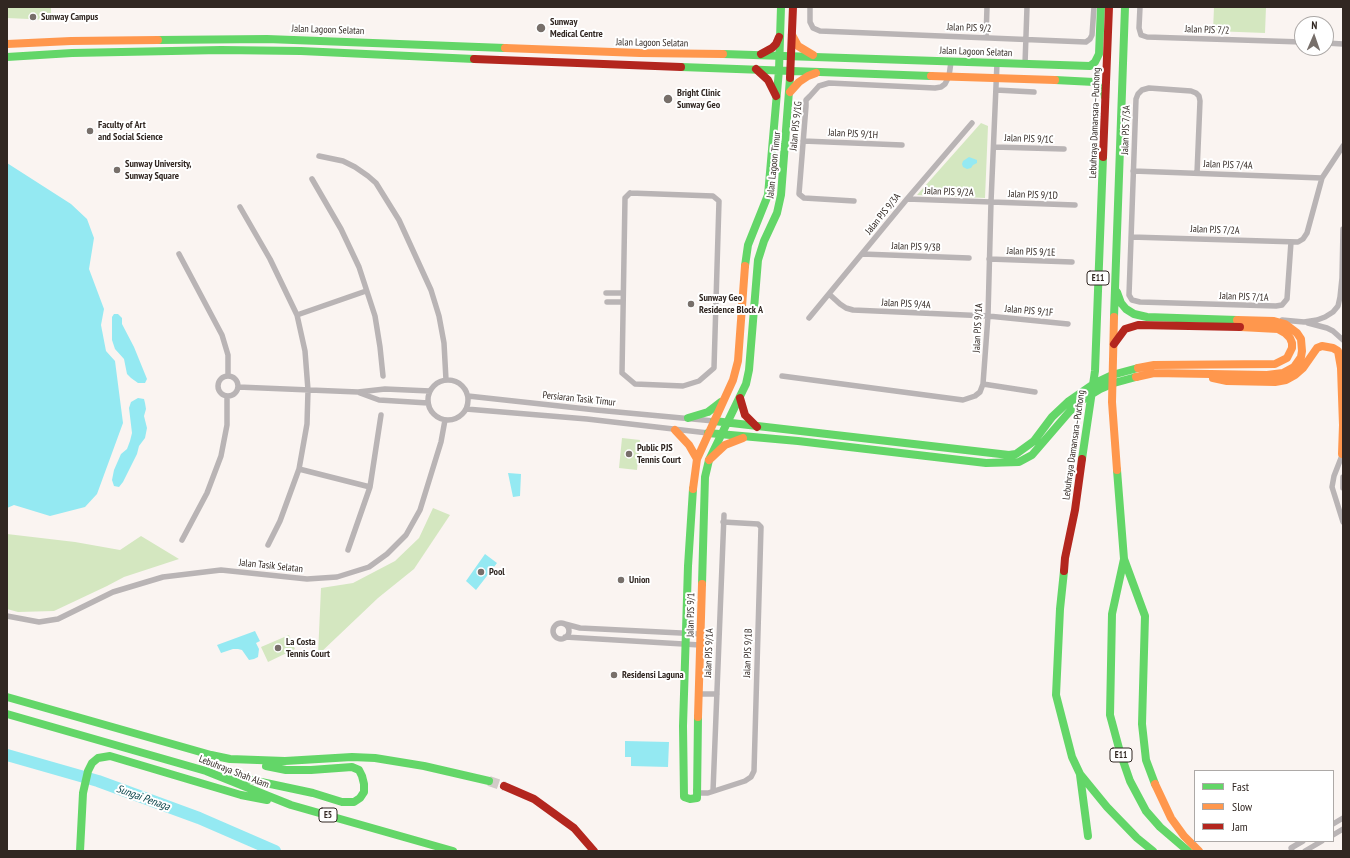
<!DOCTYPE html>
<meta charset="utf-8">
<style>
body{margin:0}
#map{position:relative;width:1350px;height:858px;overflow:hidden;background:#faf4f1;font-family:"PT Sans Narrow",sans-serif}
canvas{display:block}
.frame{position:absolute;inset:0;border:8px solid #312722;pointer-events:none}
.legend{position:absolute;left:1194px;top:770px;width:140px;height:72px;box-sizing:border-box;background:#fff;border:1px solid #ada9a7;margin:0;padding:5px 7px;list-style:none;font-size:12px;color:#312722}
.legend li{display:flex;align-items:center;gap:8px;height:20px}
.legend b{width:20px;border:1px solid #ada9a7}
.north{position:absolute;left:1294px;top:16px;width:40px;height:40px;box-sizing:border-box;background:#fff;border:1px solid #ada9a7;border-radius:50%;rotate:2deg;font-size:11px;font-weight:700;line-height:16px;text-align:center;color:#312722}
.north::after{content:'';display:block;margin:auto;width:14px;height:18px;background:#776f6a;clip-path:polygon(50% 0,100% 100%,50% 72%,0 100%)}
</style>
<div id="map">
<canvas width="1350" height="858"></canvas>
<div class="frame"></div>
<ul class="legend">
<li><b style="height:5px;background:#63d668"></b>Fast</li>
<li><b style="height:5px;background:#ff974d"></b>Slow</li>
<li><b style="height:5px;background:#b3261e"></b>Jam</li>
</ul>
<div class="north">N</div>
</div>
<script>
const g = document.querySelector('canvas').getContext('2d');
g.lineJoin = 'round';
function fill(path, color) { g.fillStyle = color; g.fill(path, 'evenodd'); }
const poly = rows => new Path2D(rows.map(r => 'M' + r).join(''));
function stroke(path, color, width, dash) { g.strokeStyle = color; g.lineWidth = width; g.lineCap = dash ? 'butt' : 'round'; g.setLineDash(dash || []); g.stroke(path); }
function drawText(font, color, halo, rows, align = 'center') {
  g.font = font + ' "PT Sans Narrow",sans-serif'; g.lineWidth = 4; g.setLineDash([]); g.textBaseline = 'middle'; g.strokeStyle = halo; g.fillStyle = color; for (const [text, x, y, turn = 0] of rows) {
    g.save(); g.translate(x, y); g.rotate((+turn || 0) * Math.PI / 180); g.textAlign = isNaN(turn) ? turn : align; if (halo) g.strokeText(text, 0, 0); g.fillText(text, 0, 0); g.restore();
  }
}
fill(poly([
 [7,7,51,7,51,20,7,18],
 [1214,7,1266,7,1265,33,1213,31],
 [981,123,988,126,985,198,917,195],
 [622,438,640,440,637,470,619,468],
 [433,508,450,515,414,569,378,598,318,655,321,588,353,583,395,561,419,538],
 [7,534,75,542,120,550,141,536,179,559,124,577,107,586,54,611,18,612,7,609],
 [289,635,295,649,268,662,261,647]
]), '#d4e7c0');
fill(poly([
 [969,157,977,160,977,163,973,165,971,168,967,169,963,167,962,164,963,161],
 [7,163,71,204,87,219,94,238,89,269,104,309,101,325,106,351,115,361,123,423,97,494,85,507,50,516,14,505,7,508],
 [114,314,118,314,122,318,122,324,134,347,147,379,145,383,138,383,131,378,127,374,124,359,115,349,112,340,112,317],
 [138,398,144,399,145,403,146,409,144,416,147,428,145,438,139,446,137,454,123,482,119,487,114,486,112,480,114,470,121,454,127,449,130,441,132,433,129,408,131,402],
 [508,473,521,474,520,496,513,497],
 [485,554,497,563,476,590,466,581],
 [255,631,260,641,256,643,259,649,258,657,254,659,249,660,242,650,238,649,233,649,221,653,217,645],
 [625,741,669,742,668,767,631,766,631,757,625,757]
]), '#94e9f2');
stroke(poly([
 [7,755,98,781,199,818,275,851]
]), '#94e9f2', 12);
stroke(poly([
 [489,781,504,786]
]), '#d2cbc8', 10, [10, 5]);
stroke(poly([
 [810,7,810,22,813,28,820,31,1086,42,1090,39,1092,35,1094,7],
 [1140,7,1139,28,1141,35,1147,37,1302,42],
 [986,38,987,7],
 [1326,43,1343,44],
 [1025,64,1027,7],
 [996,90,1034,92],
 [803,141,902,145],
 [994,147,1064,149],
 [319,156,343,161,355,167,368,176,376,183,399,220,431,290,439,316,444,343,446,380],
 [1133,171,1322,178],
 [1197,173,1200,101,1199,96,1196,93,1191,91,1149,88,1142,90,1138,94,1136,99,1129,295,1132,300,1140,302,1276,306,1282,305,1287,299,1291,242],
 [312,179,341,229,359,267,375,316,380,347,383,376],
 [630,193,713,196,719,201,714,368,699,381,683,386,635,384,622,373,625,198,630,193],
 [907,199,1075,205],
 [854,201,804,198,799,194,806,106,806,100,810,96,819,86,829,83,935,88,941,87,945,84,949,76,951,62],
 [240,207,270,259,297,315,305,351,308,390,307,424,299,469,280,521,268,545],
 [1131,237,1298,242,1303,239,1307,233,1322,178,1343,146],
 [179,254,222,335,228,355,228,376],
 [862,254,969,258],
 [989,259,1072,262],
 [606,293,623,293],
 [829,294,840,304,846,308,853,310,988,316,1068,324],
 [607,302,623,302],
 [297,315,366,291],
 [809,318,907,199,972,123],
 [1282,320,1304,322,1317,320,1325,317,1333,312,1338,306,1340,297,1342,278,1343,229],
 [1308,323,1327,328,1333,331,1343,340],
 [782,376,963,400,975,396,980,392,983,384,988,316,991,202,997,63],
 '218 386a10 10 0 1 1 20 0a10 10 0 1 1-20 0Z',
 '428 400a20 20 0 1 1 40 0a20 20 0 1 1-40 0Z',
 [983,384,1035,392],
 [238,387,358,392,385,389,430,391],
 [360,393,379,400,428,403],
 [468,396,596,410,714,421],
 [466,409,587,419,708,433],
 [1343,453,1334,476,1332,487,1343,522],
 [299,469,370,487],
 [1343,477,1343,488],
 [182,540,207,493,221,456,227,425,227,396],
 [348,550,370,487,381,415],
 [7,616,39,622,58,619,113,592,163,577,221,570,307,579,337,577,369,567,387,554,406,535,420,510,441,442,445,420],
 '553 631a8 8 0 1 1 16 0a8 8 0 1 1-16 0Z',
 [565,624,580,628,701,634],
 [565,637,700,645],
 [698,694,717,694],
 [696,790,699,793,708,793,745,781,751,777,754,771,761,527,758,524,723,522],
 [713,791,724,515],
 [1333,824,1343,818],
 [1333,835,1343,829],
 [1292,851,1291,848,1303,841],
 [1305,851,1322,841]
]), '#b9b4b5', 5.5);
stroke(poly([
 [158,40,267,39,505,48],
 [723,54,1090,66,1095,62,1099,54,1101,7],
 [7,57,72,53,221,50,301,51,474,59],
 [681,67,931,76],
 [1055,80,1094,82,1099,87,1105,97],
 [745,266,748,245,768,195,779,70,781,7],
 [1117,292,1121,303,1126,309,1134,314,1147,317,1237,320],
 [1114,317,1125,7],
 [688,418,708,412,721,402],
 [714,421,1009,455,1016,454,1034,441,1052,417,1069,401,1095,383,1112,375,1138,368],
 [708,433,798,441,986,463,1019,462,1032,455,1070,411,1082,400,1100,389,1114,383,1136,377],
 [1082,459,1095,371,1103,157],
 [1117,470,1124,559,1145,616,1142,724,1146,760,1155,784],
 [693,489,688,566,683,726,684,797,690,799,697,798,698,717],
 [1124,559,1112,614,1110,715,1120,752,1130,781,1146,811,1160,827,1188,851],
 [1064,571,1060,609,1056,695,1072,757,1080,774,1107,807,1137,838,1153,851],
 [702,584,705,477,709,460,746,384,749,370,758,260,764,241,777,213,781,195,790,78],
 [7,697,211,755,230,759,285,761,352,757,375,758,424,766,489,781],
 [7,714,206,771,291,805,453,851],
 [1080,775,1088,836],
 [233,776,313,793,342,802,354,802,360,798,364,792,364,784,362,776,359,770,352,767,311,770,286,770,266,766],
 [80,851,83,793,88,771,92,763,98,758,110,756,241,795,267,800]
]), '#63d668', 8);
stroke(poly([
 [792,35,798,46,813,55],
 [7,44,71,41,158,40],
 [505,48,640,53,723,54],
 [931,76,1055,80],
 [790,92,799,82,808,76,816,73],
 [1114,317,1112,402,1117,470],
 [1138,368,1154,365,1275,364,1287,358,1292,348,1292,343,1290,338,1285,333,1278,329,1240,327],
 [1136,377,1154,373,1267,375,1283,373,1294,367,1301,357,1302,351,1301,339,1297,333,1285,324,1274,321,1237,320],
 [1213,378,1227,381,1275,382,1286,380,1295,375,1303,368,1317,348,1322,346,1333,348,1338,351,1341,368,1343,425,1342,454],
 [675,430,689,445,697,459],
 [709,460,725,445,743,438],
 [693,489,697,459,733,380,738,361,745,266],
 [698,717,702,584],
 [1155,784,1171,818,1184,836,1199,851]
]), '#ff974d', 8);
stroke(poly([
 [761,54,772,48,776,44,779,37],
 [474,59,681,67],
 [756,69,768,80,776,96],
 [790,78,793,7],
 [1103,157,1109,7],
 [1114,344,1125,329,1138,325,1240,327],
 [740,398,745,415,757,427],
 [1064,571,1065,558,1075,510,1082,459],
 [504,786,534,799,574,828,594,851]
]), '#b3261e', 8);
for (const [x, y, r, color] of [
 [33,17,4,"#776f6a"],
 [541,28,5,"#776f6a"],
 [668,99,5,"#776f6a"],
 [90,131,4,"#776f6a"],
 [117,170,4,"#776f6a"],
 [691,304,4,"#776f6a"],
 [629,454,4,"#776f6a"],
 [481,572,4,"#776f6a"],
 [621,580,4,"#776f6a"],
 [278,648,4,"#776f6a"],
 [614,675,4,"#776f6a"]
]) { const dot = new Path2D(); dot.arc(x, y, r, 0, 2 * Math.PI); g.fillStyle = color; g.fill(dot); stroke(dot, '#fff', 1.5); }
for (const [x, y, w] of [
 [1098,278,22],
 [1121,755,22],
 [328,815,18]
]) { const box = new Path2D(); box.roundRect(x - w / 2, y - 7, w, 14, 3); g.fillStyle = '#fff'; g.fill(box); stroke(box, '#312722', 1); }
drawText('bold 9px', '#312722', null, [
 ["E11",1098,278],
 ["E11",1121,755],
 ["E5",328,815]
]);
drawText('bold 10px', '#312722', '#fff', [
 ["Sunway Campus",41,17],
 ["Sunway",550,22],
 ["Medical Centre",550,34],
 ["Bright Clinic",677,93],
 ["Sunway Geo",677,105],
 ["Faculty of Art",98,125],
 ["and Social Science",98,137],
 ["Sunway University,",125,164],
 ["Sunway Square",125,176],
 ["Sunway Geo",699,298],
 ["Residence Block A",699,310],
 ["Public PJS",637,448],
 ["Tennis Court",637,460],
 ["Pool",489,572],
 ["Union",629,580],
 ["La Costa",286,642],
 ["Tennis Court",286,654],
 ["Residensi Laguna",622,675]
], 'left');
drawText('10px', '#312722', '#fff', [
 ["Jalan PJS 9/2",969,28,2],
 ["Jalan Lagoon Selatan",328,30,2],
 ["Jalan PJS 7/2",1207,30,2],
 ["Jalan Lagoon Selatan",652,43,1],
 ["Jalan Lagoon Selatan",976,52,2],
 ["Lebuhraya Damansara–Puchong",1095,123,-88],
 ["Jalan PJS 9/1G",796,126,-84],
 ["Jalan PJS 7/3A",1126,130,-88],
 ["Jalan PJS 9/1H",853,134,3],
 ["Jalan PJS 9/1C",1029,139,2],
 ["Jalan Lagoon Timur",774,165,-84],
 ["Jalan PJS 7/4A",1228,165,2],
 ["Jalan PJS 9/2A",949,192,2],
 ["Jalan PJS 9/1D",1033,195,2],
 ["Jalan PJS 9/3A",883,214,-51],
 ["Jalan PJS 7/2A",1215,230,2],
 ["Jalan PJS 9/3B",916,247,2],
 ["Jalan PJS 9/1E",1031,252,2],
 ["Jalan PJS 7/1A",1244,297,2],
 ["Jalan PJS 9/4A",906,304,3],
 ["Jalan PJS 9/1F",1029,311,5],
 ["Jalan PJS 9/1A",978,328,-87],
 ["Persiaran Tasik Timur",579,399,6],
 ["Lebuhraya Damansara–Puchong",1074,445,-82],
 ["Jalan Tasik Selatan",271,566,6],
 ["Jalan PJS 9/1",691,615,-89],
 ["Jalan PJS 9/1A",709,653,-88],
 ["Jalan PJS 9/1B",748,653,-88],
 ["Lebuhraya Shah Alam",234,772,21]
]);
drawText('italic 11px', '#003d43', '#fff', [
 ["Sungai Penaga",143,798,20]
]);
</script>
